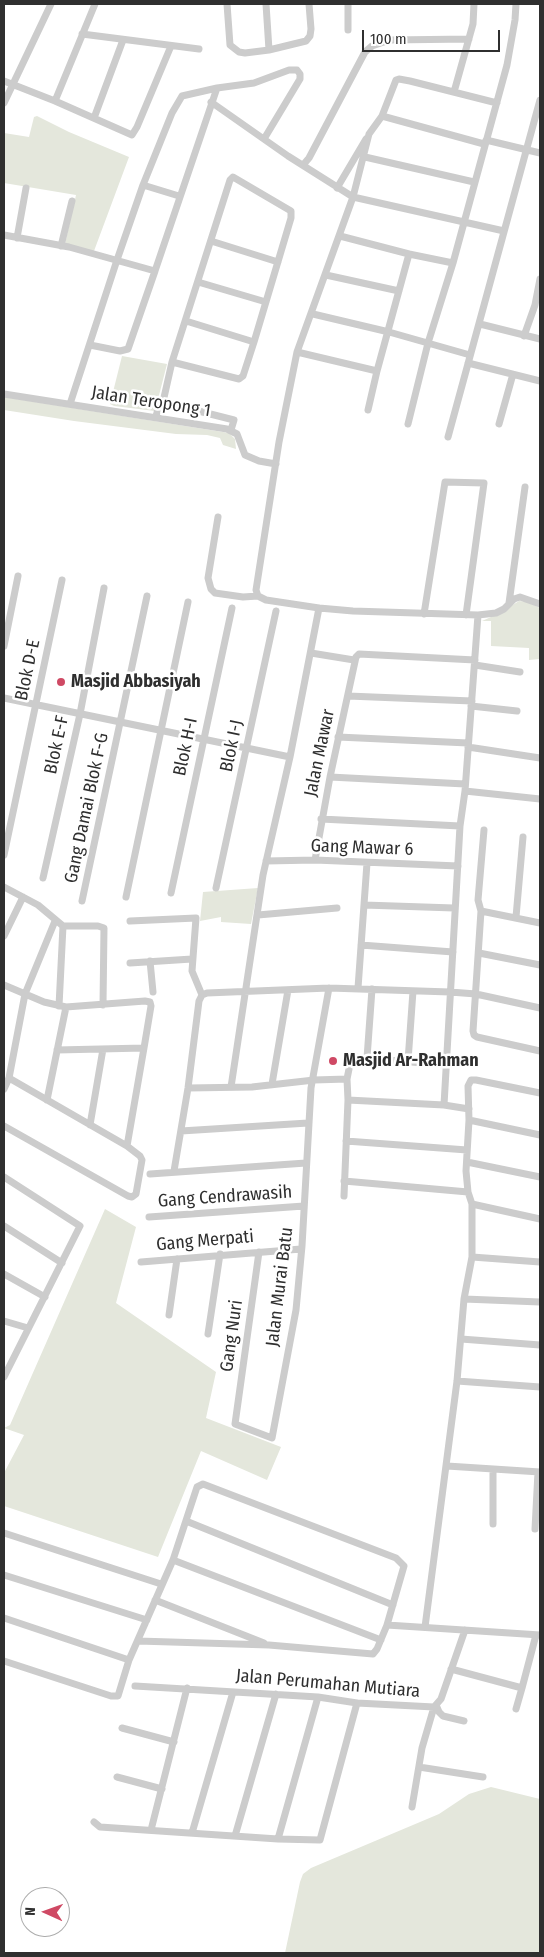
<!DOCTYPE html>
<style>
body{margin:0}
#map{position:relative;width:544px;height:1957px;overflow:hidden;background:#fff;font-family:"Fira Sans Condensed",sans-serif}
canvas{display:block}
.frame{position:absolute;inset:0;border:5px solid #2f2f2f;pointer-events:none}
.north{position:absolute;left:20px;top:1887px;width:50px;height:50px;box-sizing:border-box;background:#fff;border:1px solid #acacac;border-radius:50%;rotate:272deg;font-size:14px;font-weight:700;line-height:20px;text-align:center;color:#2f2f2f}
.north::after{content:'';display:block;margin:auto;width:18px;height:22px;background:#cf4964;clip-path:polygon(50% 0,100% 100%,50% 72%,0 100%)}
.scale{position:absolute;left:362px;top:30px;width:138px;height:22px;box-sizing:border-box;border:2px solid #2f2f2f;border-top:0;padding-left:6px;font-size:15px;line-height:18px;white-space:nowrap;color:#2f2f2f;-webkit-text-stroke:4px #fff;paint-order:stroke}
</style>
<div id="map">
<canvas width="544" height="1957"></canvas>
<div class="frame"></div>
<div class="north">N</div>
<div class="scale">100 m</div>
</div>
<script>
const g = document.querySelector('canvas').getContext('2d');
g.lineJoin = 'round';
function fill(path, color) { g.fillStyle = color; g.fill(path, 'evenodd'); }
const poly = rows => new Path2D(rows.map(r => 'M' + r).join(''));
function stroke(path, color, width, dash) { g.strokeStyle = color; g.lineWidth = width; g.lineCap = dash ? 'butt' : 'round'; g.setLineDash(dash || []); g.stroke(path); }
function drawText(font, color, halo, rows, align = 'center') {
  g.font = font + ' "Fira Sans Condensed",sans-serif'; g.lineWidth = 5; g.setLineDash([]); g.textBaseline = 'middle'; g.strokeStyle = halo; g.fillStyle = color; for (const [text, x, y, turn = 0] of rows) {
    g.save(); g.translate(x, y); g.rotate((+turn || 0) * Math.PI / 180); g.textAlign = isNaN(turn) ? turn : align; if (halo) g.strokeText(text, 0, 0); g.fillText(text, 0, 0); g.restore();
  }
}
fill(poly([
 [37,116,69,132,129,157,94,251,65,244,76,195,4,183,4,133,29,137,34,117],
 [122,356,167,364,155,411,114,406,110,404],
 [4,397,229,433,235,439,236,449,223,445,220,438,207,435,176,434,74,421,4,410],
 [519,601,528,602,540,608,540,659,529,660,529,648,491,646,491,621,482,621,500,613],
 [258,888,251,924,221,922,221,917,200,921,203,892],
 [105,1209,136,1227,116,1303,216,1372,206,1418,281,1447,267,1480,201,1451,158,1557,4,1506,4,1473,24,1435,4,1428,10,1425],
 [491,1787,540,1799,540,1953,285,1953,300,1882,303,1874,311,1868,439,1814,469,1794]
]), '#e4e7dc');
stroke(poly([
 [227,4,230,45,239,52,245,53,269,50,306,41,310,36,311,29,309,4],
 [266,4,269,50],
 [348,4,348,30],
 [82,34,199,49],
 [4,81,55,101,132,135,137,127,171,46],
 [454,92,473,24,474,4],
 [55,101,95,4],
 [211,102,288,156,353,197,504,231],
 [4,103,51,4],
 [497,103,410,81,399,79,396,80,382,116,369,134,353,197,297,352,279,442,256,590,258,596,266,600,319,608,353,611,478,615,496,613,504,609,514,599,520,597,540,604],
 [382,116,484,144],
 [94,118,123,40],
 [486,140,540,153],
 [365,157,474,182],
 [303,165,309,158,365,52,372,46,390,40,469,39],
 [143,185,179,196],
 [337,188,366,139],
 [4,235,69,247,155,271,217,88],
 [340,236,409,254],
 [17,238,26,188],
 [211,241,278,262],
 [61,246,72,201],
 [326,275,399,291],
 [198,282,266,302],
 [313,314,389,332,470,355],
 [186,321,254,342],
 [480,324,540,339],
 [524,336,535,305,540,279],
 [90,345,120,351,128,349,155,271],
 [297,352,377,371],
 [468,363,540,381],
 [4,394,227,429,237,434,245,455,259,461,276,464],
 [163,402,234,420,231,430],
 [70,404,117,260,143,185,172,113,182,96,217,88,254,83,289,70,297,70,300,74,300,79,264,139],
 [368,410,377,371,409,254,453,263],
 [156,417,158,408,163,402,172,362,230,180,233,177,291,211,291,218,254,342,243,376,239,379,172,362],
 [408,424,428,343,453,263,507,65,515,20,516,4],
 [499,424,513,374],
 [448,437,540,100],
 [218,517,208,578,211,589,215,593,243,597,258,596],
 [509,603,525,487],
 [424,614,445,482,484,483,466,615],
 [4,646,18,576],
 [311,653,354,660],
 [475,665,520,672],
 [348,696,472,701],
 [4,698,290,757],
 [471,706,517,711],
 [338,737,468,743],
 [468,747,540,758],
 [330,777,465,784],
 [465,791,540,799],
 [321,819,460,826],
 [4,855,62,580],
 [315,860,330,777,356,657,359,654,475,660],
 [266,861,315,860,458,866],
 [43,878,80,714,104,588],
 [4,887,38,905,63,926,59,1006],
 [216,888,276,611],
 [171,893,232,608],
 [126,897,188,602],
 [82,901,147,596],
 [364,905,454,908],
 [481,911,473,1031,474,1035,477,1037,540,1051],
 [481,911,478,900,484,830],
 [481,911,540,923],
 [258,915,337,908],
 [516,917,523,837],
 [130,921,196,918,192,971,202,995],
 [63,926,98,926,104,928,103,1005],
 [4,936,23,897],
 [361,945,453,952],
 [479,953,540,965],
 [150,961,153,992],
 [130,963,192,959],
 [4,985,44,1002,66,1007,47,1100],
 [358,988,367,863],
 [66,1007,145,1001,150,1002,151,1006,144,1048],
 [57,1050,144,1048,127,1146],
 [367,1058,372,989],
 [408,1061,413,991],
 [272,1084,288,990],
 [231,1087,263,875,290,757,319,608],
 [188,1088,252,1087,314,1080,347,1079],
 [4,1089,9,1078,25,994,55,921],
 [348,1100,444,1105,469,1109],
 [444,1105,460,826,465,791,478,615],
 [469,1120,540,1135],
 [90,1125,103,1049],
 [4,1126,128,1196,132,1197,136,1194,142,1160,140,1156,127,1146,9,1078],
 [181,1131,308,1123],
 [346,1141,467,1150],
 [467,1162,540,1177],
 [174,1171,188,1088,199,1001,202,995,207,993,329,988,450,992,476,994,540,1008],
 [150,1174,306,1163],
 [4,1177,80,1226,4,1377],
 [344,1181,468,1192],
 [344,1196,348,1100,347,1079,351,1059,353,1057,446,1065],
 [472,1204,540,1219],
 [149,1217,304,1206],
 [4,1226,62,1263],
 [259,1252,235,1424,272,1438,296,1310,302,1246,311,1088,329,988],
 [472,1257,540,1262],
 [141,1262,301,1249],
 [4,1274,45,1297],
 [464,1299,540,1302],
 [169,1315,177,1259],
 [4,1321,28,1328],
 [208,1334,220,1254],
 [461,1339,540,1345],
 [457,1381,540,1387],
 [447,1466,540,1472],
 [186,1521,393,1605],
 [493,1524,493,1470],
 [535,1529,538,1472],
 [4,1533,161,1584],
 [173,1560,381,1640],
 [4,1575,147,1620],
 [155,1600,264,1643],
 [4,1618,129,1660],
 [387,1625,540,1635],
 [425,1627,457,1381,464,1299,472,1257,472,1204,468,1192,466,1171,469,1120,468,1086,471,1080,476,1080,540,1093],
 [4,1661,111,1696,118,1696,129,1660,173,1560,197,1487,203,1484,396,1558,404,1566,387,1625,377,1649,373,1654,269,1645,138,1641],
 [451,1669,522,1688,536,1635],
 [135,1686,318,1697,357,1703,434,1707,441,1699,465,1630],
 [436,1705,439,1712,443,1716,464,1721],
 [516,1709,522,1688],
 [122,1728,174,1742],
 [419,1767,483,1777],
 [117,1777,162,1789],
 [412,1807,422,1748,434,1707],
 [94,1822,100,1827,278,1839,320,1840,357,1703],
 [151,1830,187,1688],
 [192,1833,233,1692],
 [235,1836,276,1694],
 [278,1839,318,1697]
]), '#ccc', 7);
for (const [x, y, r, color] of [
 [61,682,5,"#cf4964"],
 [333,1061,5,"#cf4964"]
]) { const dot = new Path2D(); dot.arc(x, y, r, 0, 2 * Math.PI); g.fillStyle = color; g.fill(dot); stroke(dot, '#fff', 2); }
drawText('18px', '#2f2f2f', '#fff', [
 ["Jalan Teropong 1",151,402,9],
 ["Blok D-E",28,670,-78],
 ["Blok E-F",57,745,-78],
 ["Blok I-J",232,746,-78],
 ["Blok H-I",186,747,-78],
 ["Jalan Mawar",320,753,-78],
 ["Gang Damai Blok F-G",87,808,-78],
 ["Gang Mawar 6",362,848,2],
 ["Gang Cendrawasih",225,1197,-4],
 ["Gang Merpati",205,1241,-5],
 ["Jalan Murai Batu",280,1287,-83],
 ["Gang Nuri",232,1336,-82],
 ["Jalan Perumahan Mutiara",328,1684,5]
]);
drawText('bold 18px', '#2f2f2f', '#fff', [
 ["Masjid Abbasiyah",71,682],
 ["Masjid Ar-Rahman",343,1061]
], 'left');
</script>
